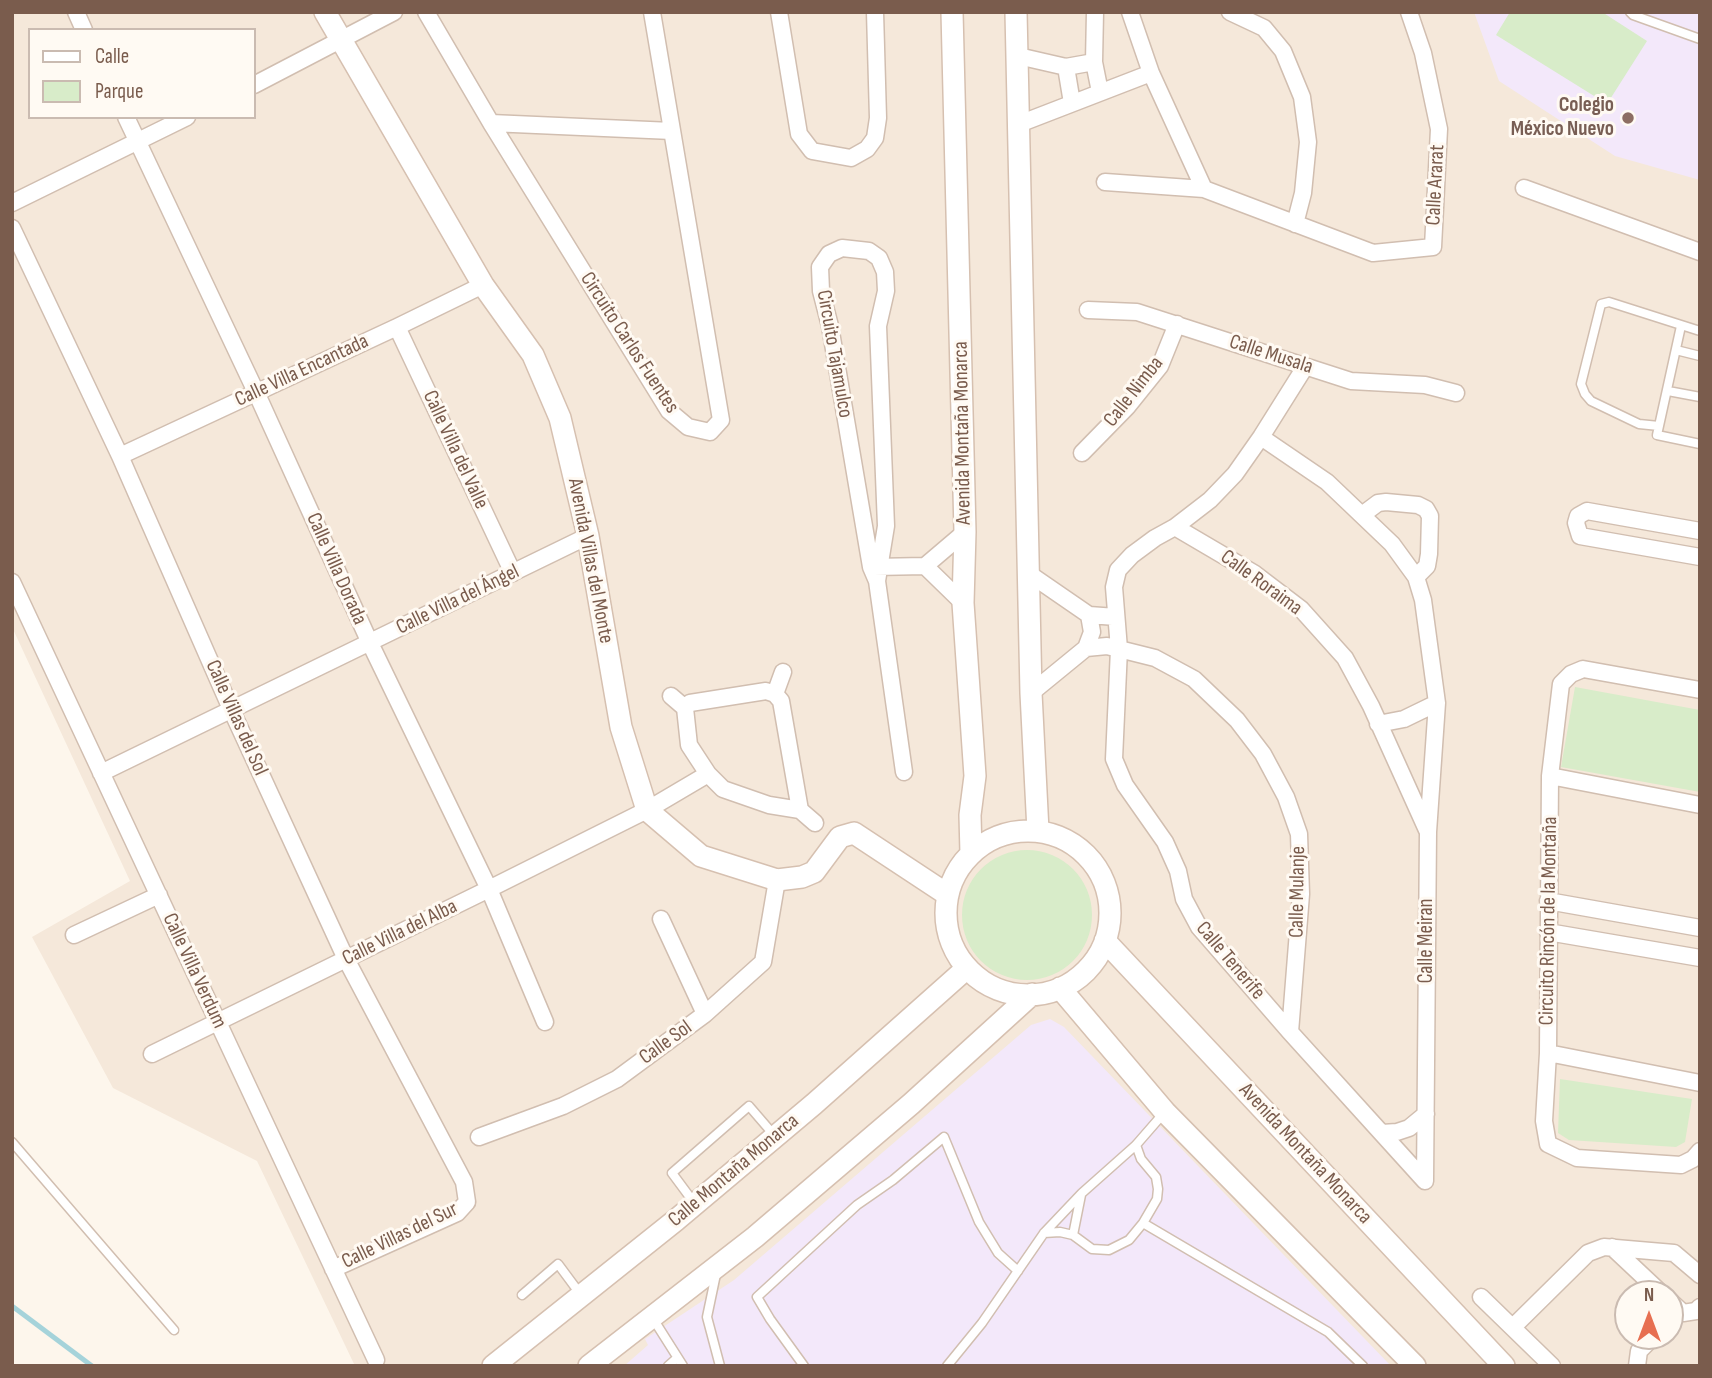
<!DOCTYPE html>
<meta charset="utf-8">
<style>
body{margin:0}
#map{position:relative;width:1712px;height:1378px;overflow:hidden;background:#fdf6ec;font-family:"Sofia Sans Condensed",sans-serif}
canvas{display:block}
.frame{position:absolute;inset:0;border:14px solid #7a5c4d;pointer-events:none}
.legend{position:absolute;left:28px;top:28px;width:228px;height:91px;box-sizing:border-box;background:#fffaf3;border:2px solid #cabbb1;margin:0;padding:9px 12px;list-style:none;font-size:21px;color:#7a5c4d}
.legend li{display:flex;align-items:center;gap:14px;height:35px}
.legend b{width:35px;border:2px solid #cabbb1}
.north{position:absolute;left:1614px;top:1280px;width:70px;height:70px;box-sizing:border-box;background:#fffaf3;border:2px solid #cabbb1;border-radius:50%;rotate:0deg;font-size:19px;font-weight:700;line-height:28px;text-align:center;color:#7a5c4d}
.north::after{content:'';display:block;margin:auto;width:24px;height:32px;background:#e76f51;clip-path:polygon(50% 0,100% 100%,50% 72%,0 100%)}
</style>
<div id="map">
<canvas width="1712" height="1378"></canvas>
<div class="frame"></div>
<ul class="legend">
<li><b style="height:9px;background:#fff"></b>Calle</li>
<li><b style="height:19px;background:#d8ecc9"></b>Parque</li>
</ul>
<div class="north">N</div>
</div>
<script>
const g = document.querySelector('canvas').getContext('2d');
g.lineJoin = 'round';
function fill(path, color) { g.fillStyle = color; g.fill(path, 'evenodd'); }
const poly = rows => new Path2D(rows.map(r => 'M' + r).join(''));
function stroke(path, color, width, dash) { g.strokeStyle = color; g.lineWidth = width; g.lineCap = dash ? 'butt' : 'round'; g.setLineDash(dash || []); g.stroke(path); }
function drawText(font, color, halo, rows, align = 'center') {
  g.font = font + ' "Sofia Sans Condensed",sans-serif'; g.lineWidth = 6; g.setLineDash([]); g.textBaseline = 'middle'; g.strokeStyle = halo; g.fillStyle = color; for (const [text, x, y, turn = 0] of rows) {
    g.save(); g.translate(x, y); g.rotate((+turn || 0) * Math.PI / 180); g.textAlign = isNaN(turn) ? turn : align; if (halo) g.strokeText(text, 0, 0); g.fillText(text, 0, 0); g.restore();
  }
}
fill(poly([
 [12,12,1700,12,1700,1366,355,1366,257,1161,113,1088,32,937,130,881,12,627],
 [30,30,254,30,254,117,30,117],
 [1628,1294,1670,1294,1670,1336,1628,1336]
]), '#f5e8da');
fill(poly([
 [1474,12,1700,12,1700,180,1615,156,1499,81],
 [1050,1019,1064,1027,1391,1366,624,1366,648,1345,645,1339,734,1280,1031,1025]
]), '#f3e8fa');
fill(poly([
 [1510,12,1602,12,1647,41,1607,104,1496,35],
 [1575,687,1700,710,1700,792,1561,767],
 '962 915a65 65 0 1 1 130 0a65 65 0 1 1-130 0Z',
 [1560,1079,1692,1099,1685,1142,1676,1147,1569,1140,1558,1133]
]), '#d8ecc9');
stroke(poly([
 [12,1306,92,1366]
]), '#a5d3da', 5);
const lane = poly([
 [1630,12,1633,15,1700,39],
 [1681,326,1657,435,1700,444],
 [1676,350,1700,356],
 [1668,391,1700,397],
 [1659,426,1639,424,1591,401,1585,394,1581,384,1601,304,1609,302,1700,331],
 [12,1142,174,1330],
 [695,1204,672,1173,749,1106,774,1135],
 [1143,1223,1328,1332,1363,1366],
 [1044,1233,1060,1232,1073,1235,1092,1249,1109,1250,1129,1240,1143,1223,1157,1199,1158,1189,1156,1177,1141,1159,1136,1145],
 [1073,1235,1081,1195],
 [716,1274,707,1317,720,1366],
 [522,1295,558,1264,581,1295],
 [652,1317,683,1366],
 [668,1366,677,1358],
 [804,1366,770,1319,757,1297,857,1205,893,1180,944,1137,979,1222,998,1253,1018,1271],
 [947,1366,982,1323,1044,1233,1082,1193,1136,1145,1163,1114]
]);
const street = poly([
 [76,12,84,30],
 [426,12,491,123,669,411,688,427,710,432,721,420,652,12],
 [779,12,799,134,812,151,851,158,867,149,875,138,878,118,875,12],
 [1095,12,1094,62,1100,92],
 [1130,12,1151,73,1204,189],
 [1230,12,1264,28,1283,51,1302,97,1308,142,1303,193,1295,224],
 [1018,56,1066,67,1094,62],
 [1066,67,1072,103],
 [254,85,394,12],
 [126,117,256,392,370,643,489,889,545,1022],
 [491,123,672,131],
 [1019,124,1151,73],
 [1105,182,1204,189,1373,253,1433,247,1439,129,1423,53,1409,12],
 [1524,188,1700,252],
 [12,203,187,117],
 [12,228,120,456,231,709,346,959,464,1182,467,1202,457,1213,333,1269],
 [1088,310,1137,312,1351,381,1425,385,1456,393],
 [397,327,513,573],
 [1305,367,1261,437,1235,474,1210,500,1175,527,1155,538,1132,555,1118,570,1114,587,1119,649,1114,759,1125,785,1165,842,1178,871,1184,899,1199,927,1290,1032,1425,1181],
 [1261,437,1327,482,1392,544,1416,577,1423,600,1437,703,1428,832,1425,1181],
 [1082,453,1127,407,1160,366,1177,324],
 [120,456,397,327,483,285],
 [1362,515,1378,503,1386,502,1418,505,1426,509,1430,516,1429,554,1427,566,1416,577],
 [1175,527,1255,574,1301,609,1345,658,1371,706,1427,830],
 [1700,531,1587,511,1578,516,1576,523,1580,536,1700,557],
 [925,566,963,603],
 [874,567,925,566,965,532],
 [1028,573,1089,615,1116,617],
 [877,581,886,526,878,326,886,291,885,272,879,258,869,251,842,248,829,254,820,267,821,291,830,326,871,567,877,581,904,772],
 [12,582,376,1360],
 [1086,648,1092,632,1089,615],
 [1700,690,1583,669,1571,674,1561,684,1550,776,1548,1053,1544,1121,1548,1144,1577,1158,1681,1165,1693,1159,1700,1151],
 [1031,693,1086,648,1107,646,1155,658,1194,679,1237,720,1263,754,1286,797,1299,834,1301,894,1290,1032],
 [775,694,783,672],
 [671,696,685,708],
 [685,708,690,703,766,691,775,694,781,701,800,810],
 [685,708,689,745,708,774,723,789,769,805,800,810,815,823],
 [1378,724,1404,719,1437,703],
 [101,773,588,536],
 [1550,776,1700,805],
 [1548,901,1700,928],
 [661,919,705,1014],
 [1548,932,1700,958],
 [74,935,159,895],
 [1548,1053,1700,1083],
 [152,1054,489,889,647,810,708,774],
 [1382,1133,1397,1132,1409,1128,1426,1114],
 [479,1137,563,1106,617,1079,705,1014,763,962,777,880],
 [1612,1247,1662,1294],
 [1481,1297,1552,1366],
 [1670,1301,1683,1313,1696,1311,1700,1307],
 [1513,1327,1588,1253,1604,1247,1674,1253,1700,1275],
 [1637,1366,1639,1351,1654,1336]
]);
const secondary = poly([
 [325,12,483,285,533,355,560,418,588,536,621,727,647,810,701,856,777,880,802,877,814,872,840,837,854,833,948,895],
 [952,12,965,532,963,603,975,776,970,815,971,854],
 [1016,12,1031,693,1038,831],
 '946 913a82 82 0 1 1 164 0a82 82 0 1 1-164 0Z',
 [1105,941,1504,1366],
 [1060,988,1165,1112,1415,1366],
 [493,1366,676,1220,814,1104,967,968],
 [589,1366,755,1237,911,1104,1032,994]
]);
stroke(lane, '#d1beb0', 11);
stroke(street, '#d1beb0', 19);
stroke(secondary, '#d6c0b0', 24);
stroke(lane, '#fff', 8);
stroke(street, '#fff', 16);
stroke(secondary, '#fff', 21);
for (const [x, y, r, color] of [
 [1628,118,7,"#8d6e63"]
]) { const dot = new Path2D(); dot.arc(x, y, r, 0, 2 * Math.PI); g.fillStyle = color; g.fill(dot); stroke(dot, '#fffaf3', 2.5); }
drawText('bold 21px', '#785e54', '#fffaf3', [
 ["Colegio",1614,106],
 ["México Nuevo",1614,130]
], 'right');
drawText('21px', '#7a5c4d', '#fffaf3', [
 ["Calle Ararat",1436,185,-87],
 ["Circuito Carlos Fuentes",629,343,57],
 ["Circuito Tajamulco",834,354,80],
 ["Calle Musala",1271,355,18],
 ["Calle Villa Encantada",302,371,-25],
 ["Calle Nimba",1134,392,-52],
 ["Avenida Montaña Monarca",963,433,-91],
 ["Calle Villa del Valle",455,450,65],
 ["Avenida Villas del Monte",590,561,79],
 ["Calle Villa Dorada",336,569,66],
 ["Calle Roraima",1261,583,36],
 ["Calle Villa del Ángel",458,600,-26],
 ["Calle Villas del Sol",236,718,66],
 ["Calle Mulanje",1298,892,-89],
 ["Circuito Rincón de la Montaña",1549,921,-89],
 ["Calle Villa del Alba",400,933,-26],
 ["Calle Meiran",1427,941,-90],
 ["Calle Tenerife",1230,961,50],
 ["Calle Villa Verdum",194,971,65],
 ["Calle Sol",666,1043,-36],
 ["Avenida Montaña Monarca",1305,1154,47],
 ["Calle Montaña Monarca",734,1171,-40],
 ["Calle Villas del Sur",400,1236,-26]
]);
</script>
